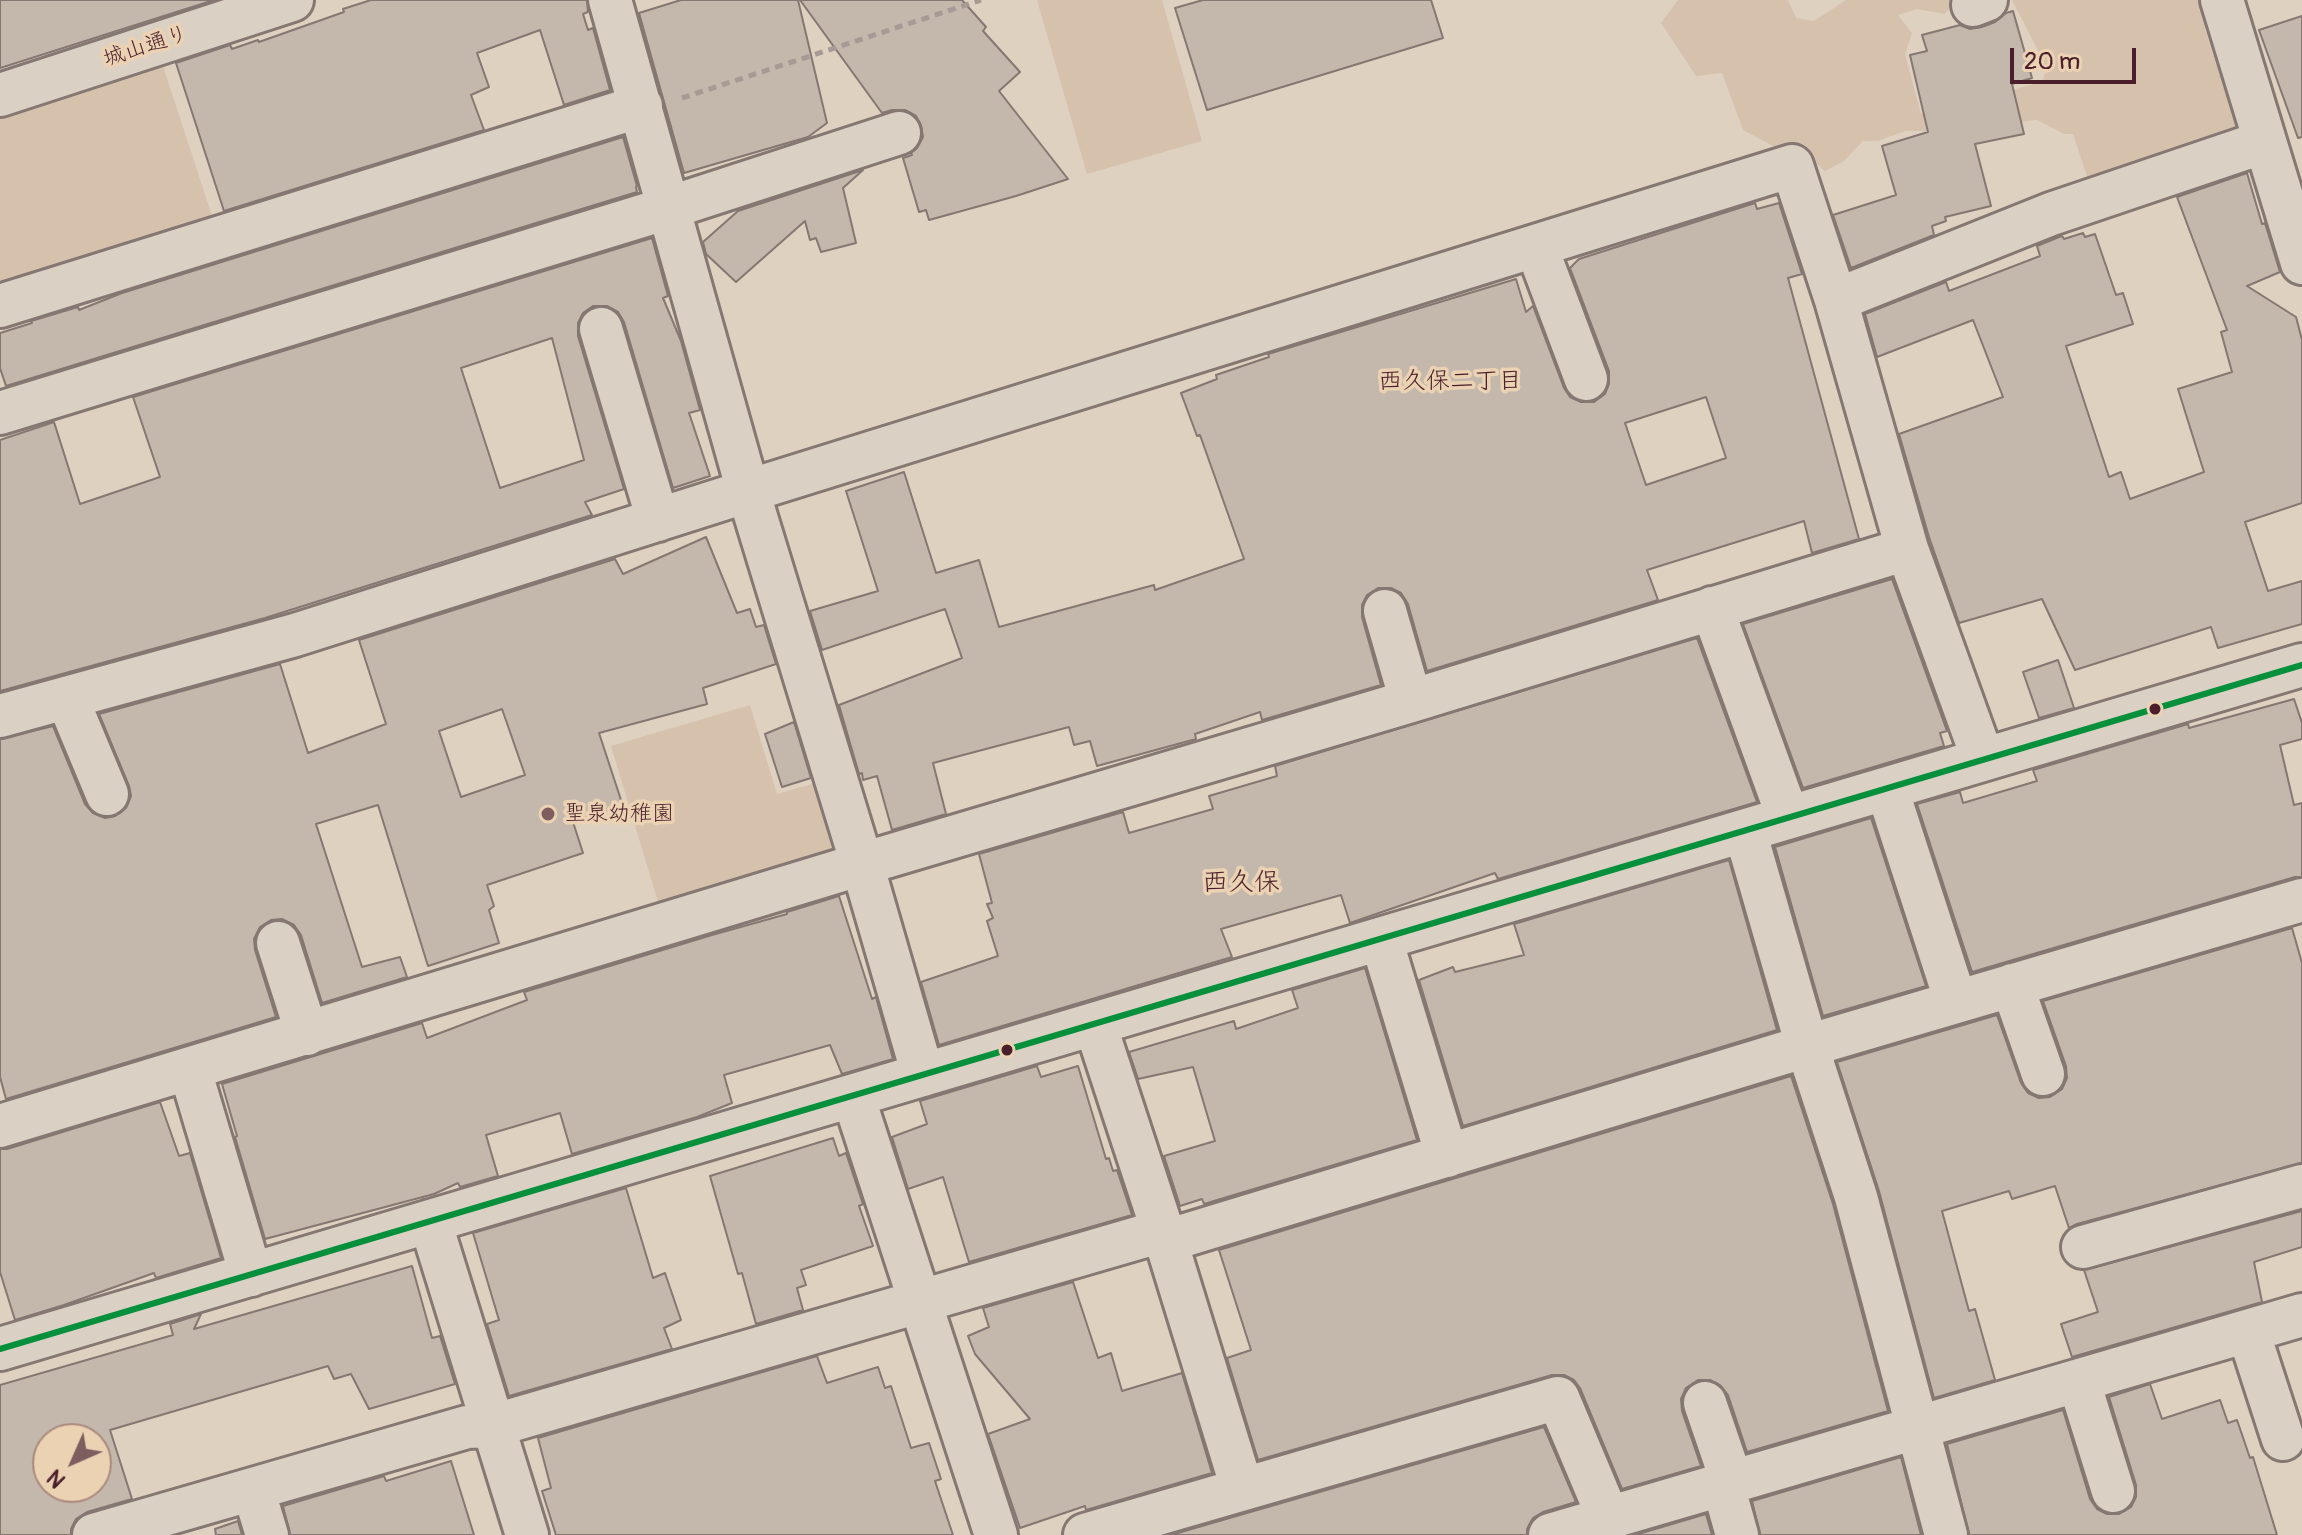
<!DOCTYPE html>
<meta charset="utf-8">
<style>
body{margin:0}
#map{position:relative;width:2302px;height:1535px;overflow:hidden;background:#ded1c0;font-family:Pangolin,sans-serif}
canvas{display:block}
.north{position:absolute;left:32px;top:1423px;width:80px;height:80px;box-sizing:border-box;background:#ebd2b3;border:2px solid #ab8a7d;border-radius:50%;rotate:225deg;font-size:22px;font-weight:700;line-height:32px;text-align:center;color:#4a1f2b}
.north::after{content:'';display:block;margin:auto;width:28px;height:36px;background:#7e5d5f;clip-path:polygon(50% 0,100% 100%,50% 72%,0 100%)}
.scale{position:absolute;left:2010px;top:48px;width:126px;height:36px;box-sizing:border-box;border:4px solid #4a1f2b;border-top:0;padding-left:10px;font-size:24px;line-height:28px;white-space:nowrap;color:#4a1f2b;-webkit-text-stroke:6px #ebd2b3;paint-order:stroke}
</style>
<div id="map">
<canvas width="2302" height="1535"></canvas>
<div class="north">N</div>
<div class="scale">20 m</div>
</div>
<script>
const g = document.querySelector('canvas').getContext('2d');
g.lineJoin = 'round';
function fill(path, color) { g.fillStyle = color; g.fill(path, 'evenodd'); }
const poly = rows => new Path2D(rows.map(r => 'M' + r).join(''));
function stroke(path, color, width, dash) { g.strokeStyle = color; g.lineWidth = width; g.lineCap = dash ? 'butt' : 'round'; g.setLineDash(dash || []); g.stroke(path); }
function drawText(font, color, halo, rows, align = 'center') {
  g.font = font + ' Pangolin,"Klee One",sans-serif'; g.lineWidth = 7; g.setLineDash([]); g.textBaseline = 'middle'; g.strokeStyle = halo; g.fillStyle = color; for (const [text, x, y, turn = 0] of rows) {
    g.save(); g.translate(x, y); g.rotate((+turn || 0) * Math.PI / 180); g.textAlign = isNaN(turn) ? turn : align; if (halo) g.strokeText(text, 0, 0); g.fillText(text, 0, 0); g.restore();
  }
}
fill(poly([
 [1037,0,1162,0,1202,141,1087,174],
 [1678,0,1788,0,1796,18,1814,21,1846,0,1955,0,1945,14,1917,9,1898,15,1912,33,1905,54,1921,114,2042,82,2047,68,2012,0,2208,0,2212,17,2205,29,2240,138,2091,188,2073,134,2064,134,2037,120,1931,131,1905,131,1878,141,1863,141,1844,161,1825,171,1799,150,1775,147,1743,130,1722,73,1696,76,1661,23],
 [162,63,216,228,0,298,0,115],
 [750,705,777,794,823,781,842,846,830,862,661,912,611,746]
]), '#d6c1ad');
const building = poly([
 [0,0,214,0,0,68,0,0],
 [371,0,587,0,588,12,583,14,588,30,593,28,610,90,564,105,540,30,477,53,489,87,471,95,484,130,224,211,176,63,230,45,232,49,258,40,259,42,344,12,343,9,371,0],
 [681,0,798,0,827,123,808,137,684,173,639,13,681,0],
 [800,0,962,0,986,27,983,31,1020,72,999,91,1068,179,1016,196,929,220,926,210,919,212,903,158,912,155,911,153,917,148,923,137,921,125,916,116,905,110,892,110,882,113,800,0],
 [1203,0,1431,0,1443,38,1207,110,1175,8,1203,0],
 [2013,11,2032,78,2012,84,2024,134,1975,144,1991,206,1945,217,1946,221,1932,226,1934,235,1851,268,1833,215,1896,195,1882,146,1928,132,1910,55,1927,51,1922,35,1960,25,1970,29,1982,27,1995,22,2006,13,2013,11],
 [2302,16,2302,137,2298,138,2259,30,2302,16],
 [623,137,637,186,636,187,637,192,6,386,0,368,0,333,32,323,31,321,78,307,79,310,122,293,623,137],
 [863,170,843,188,856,243,821,252,816,238,810,240,805,221,736,282,706,254,703,242,738,211,863,170],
 [2247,173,2262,224,2265,223,2280,272,2247,286,2296,317,2302,340,2302,503,2245,522,2268,591,2302,581,2302,624,2218,648,2211,627,2075,670,2042,599,1959,623,1929,537,1899,434,2003,397,1973,320,1877,357,1865,314,1946,282,1949,291,2040,256,2037,246,2059,237,2062,236,2064,239,2083,233,2085,237,2095,234,2116,295,2123,293,2133,324,2066,346,2109,477,2121,472,2130,499,2204,472,2178,389,2232,372,2221,332,2227,330,2177,197,2247,173],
 [1755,203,1757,209,1779,203,1802,274,1788,278,1859,539,1812,553,1804,521,1647,570,1658,600,1427,671,1408,604,1401,593,1391,588,1378,588,1367,595,1362,605,1362,617,1381,685,1262,720,1260,712,1195,734,1196,739,1097,766,1090,741,1074,745,1069,727,933,763,946,814,892,830,877,776,863,780,862,773,859,774,839,705,962,658,945,609,822,650,810,611,878,591,846,491,904,472,936,573,979,560,999,627,1154,585,1155,590,1244,559,1200,435,1197,436,1181,393,1217,379,1216,375,1269,357,1268,354,1516,279,1526,312,1533,306,1564,388,1570,397,1581,402,1594,402,1605,394,1609,384,1609,371,1570,268,1579,259,1755,203],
 [1706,397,1726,458,1646,485,1625,423,1706,397],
 [652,238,668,296,663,298,681,341,700,410,689,413,710,476,673,488,624,322,618,312,607,306,593,306,583,313,578,323,578,336,624,489,585,502,592,515,265,618,0,691,0,440,54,422,80,504,160,477,133,397,652,238],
 [552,338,584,460,500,488,461,368,552,338],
 [706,537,737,613,750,609,756,627,764,625,776,664,703,688,707,704,599,733,623,806,573,822,583,853,487,885,494,906,489,910,499,943,428,966,378,805,316,824,362,967,400,957,407,977,322,1003,301,935,294,925,282,919,271,920,260,927,254,939,255,950,276,1017,6,1099,0,1077,0,739,53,726,85,804,93,813,105,818,115,816,126,808,131,796,129,786,99,714,280,664,308,753,386,724,359,640,615,559,623,574,706,537],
 [502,709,525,775,461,797,439,731,502,709],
 [1892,579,1947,731,1940,733,1944,746,1803,788,1743,624,1892,579],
 [1697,638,1757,802,1498,879,1495,873,1350,923,1341,895,1221,929,1232,957,939,1045,921,982,998,956,987,921,993,918,987,904,992,903,979,854,1123,812,1129,833,1213,809,1209,796,1277,776,1275,766,1697,638],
 [2058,660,2074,708,2039,718,2023,672,2058,660],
 [2294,699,2302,723,2302,739,2280,745,2294,805,2302,803,2302,877,2295,877,1972,972,1917,804,1960,792,1963,803,2037,781,2033,770,2188,724,2189,728,2294,699],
 [794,722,811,778,782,787,765,734,794,722],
 [1871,818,1926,986,1823,1016,1775,847,1871,818],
 [1729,860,1777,1030,1463,1126,1419,980,1453,967,1455,972,1524,955,1514,924,1729,860],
 [839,896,872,999,876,997,893,1059,842,1074,830,1045,724,1075,732,1103,697,1117,572,1154,560,1113,486,1135,498,1176,460,1187,458,1183,434,1194,265,1239,235,1137,237,1136,222,1084,422,1023,427,1038,527,1000,524,992,712,935,787,914,787,912,839,896],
 [2292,928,2302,963,2302,1163,2077,1224,2069,1228,2055,1186,2012,1199,2009,1191,1942,1211,1969,1311,1975,1309,1995,1380,1934,1398,1879,1191,1837,1062,1997,1015,2021,1083,2028,1093,2039,1098,2050,1097,2062,1089,2067,1078,2066,1066,2043,1001,2292,928],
 [1365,968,1417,1140,1204,1204,1202,1199,1180,1206,1164,1156,1215,1141,1193,1067,1138,1079,1129,1052,1234,1021,1236,1029,1298,1008,1292,990,1365,968],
 [1037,1066,1041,1077,1078,1066,1106,1159,1109,1158,1113,1171,1117,1170,1132,1215,969,1262,943,1177,908,1189,892,1137,927,1124,920,1101,1037,1066],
 [1791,1076,1833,1204,1888,1411,1747,1452,1728,1395,1721,1386,1710,1380,1698,1380,1686,1388,1681,1399,1682,1411,1701,1466,1622,1489,1580,1388,1574,1380,1564,1375,1552,1375,1258,1460,1227,1358,1251,1350,1219,1250,1791,1076],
 [160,1102,179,1156,190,1153,221,1258,156,1278,154,1273,64,1305,15,1320,0,1272,0,1149,7,1149,160,1102],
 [833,1138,839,1156,846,1153,863,1204,859,1206,873,1246,801,1270,806,1285,797,1288,803,1310,756,1324,742,1273,738,1274,710,1176,833,1138],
 [626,1188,653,1278,665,1273,681,1320,664,1328,672,1349,509,1396,487,1324,499,1320,473,1233,626,1188],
 [2302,1211,2302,1247,2254,1262,2262,1302,2072,1357,2061,1324,2098,1312,2084,1270,2302,1211],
 [412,1266,432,1338,440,1336,455,1384,369,1409,351,1374,334,1379,328,1366,110,1430,132,1499,87,1512,76,1519,71,1529,71,1535,0,1535,0,1385,173,1335,170,1324,201,1314,194,1329,412,1266],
 [48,1439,96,1439,96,1487,48,1487,48,1439],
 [1073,1282,1098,1358,1111,1353,1122,1391,1182,1373,1212,1473,1086,1510,1085,1506,1020,1528,988,1434,1030,1419,975,1354,968,1336,989,1327,983,1308,1073,1282],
 [817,1356,827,1383,878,1367,885,1388,891,1386,911,1448,929,1443,941,1479,935,1481,953,1535,556,1535,542,1491,551,1488,538,1438,817,1356],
 [2150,1384,2162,1419,2220,1400,2228,1423,2237,1420,2250,1458,2253,1457,2277,1535,1969,1535,1947,1444,2063,1410,2090,1499,2097,1509,2107,1514,2119,1514,2131,1507,2136,1497,2136,1485,2109,1397,2150,1384],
 [1544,1427,1576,1502,1543,1512,1533,1518,1527,1529,1527,1535,1171,1535,1544,1427],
 [1901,1457,1921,1535,1760,1535,1752,1501,1901,1457],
 [451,1461,474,1535,290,1535,283,1506,384,1476,386,1481,451,1461],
 [1706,1514,1712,1535,1635,1535,1706,1514],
 [238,1521,242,1535,216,1535,215,1529,238,1521]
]);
fill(building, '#c4b8ad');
stroke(building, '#857771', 2);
const minor = poly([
 [610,0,748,491,862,864,923,1075],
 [2222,0,2302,263],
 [1973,5,1986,0],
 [0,95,292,0],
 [1536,246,1586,379],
 [1836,300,2051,214,2264,142],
 [0,306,641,106],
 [601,329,658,520],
 [0,413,668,208,899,133],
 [1712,608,1788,817],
 [1385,611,1411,701],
 [67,698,107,794],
 [0,716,295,635,748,491,1792,166,1836,300,1907,549,1983,759],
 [1887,789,1956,1002],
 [1745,831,1807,1046,1856,1197,1946,1535],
 [1381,939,1447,1156],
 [278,943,307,1034],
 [2012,985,2043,1074],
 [1095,1024,1166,1241,1242,1488],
 [190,1070,251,1275],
 [853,1096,996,1535],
 [0,1126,862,864,1411,701,1907,549],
 [430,1221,527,1535],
 [1166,1241,1807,1046,2302,900],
 [2083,1247,2302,1186],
 [2248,1331,2283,1439],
 [0,1349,2302,665],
 [2079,1382,2113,1491],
 [1705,1403,1732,1482],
 [1723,1485,1737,1535],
 [253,1489,267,1535],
 [94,1535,467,1427,492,1426,1162,1231],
 [1085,1535,1558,1398,1608,1517],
 [1550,1535,2302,1315]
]);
stroke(minor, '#857771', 48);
stroke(poly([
 [682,98,981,0]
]), '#a69a94', 5, [8, 6]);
stroke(minor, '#dad0c4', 42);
stroke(poly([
 [0,1349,2302,665]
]), '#06903b', 6);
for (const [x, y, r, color] of [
 [2155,709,7,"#4a1f2b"],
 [548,814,8,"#7e5d5f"],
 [1007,1050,7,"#4a1f2b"]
]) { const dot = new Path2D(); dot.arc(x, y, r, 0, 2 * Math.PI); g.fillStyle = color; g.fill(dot); stroke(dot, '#ebd2b3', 3); }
drawText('22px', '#4a1f2b', '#ebd2b3', [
 ["城山通り",146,47,-18]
]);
drawText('22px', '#4a1f2b', '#ebd2b3', [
 ["聖泉幼稚園",564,814]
], 'left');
drawText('24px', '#4a1f2b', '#ebd2b3', [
 ["西久保二丁目",1450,382]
]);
drawText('26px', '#4a1f2b', '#ebd2b3', [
 ["西久保",1241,883]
]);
</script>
